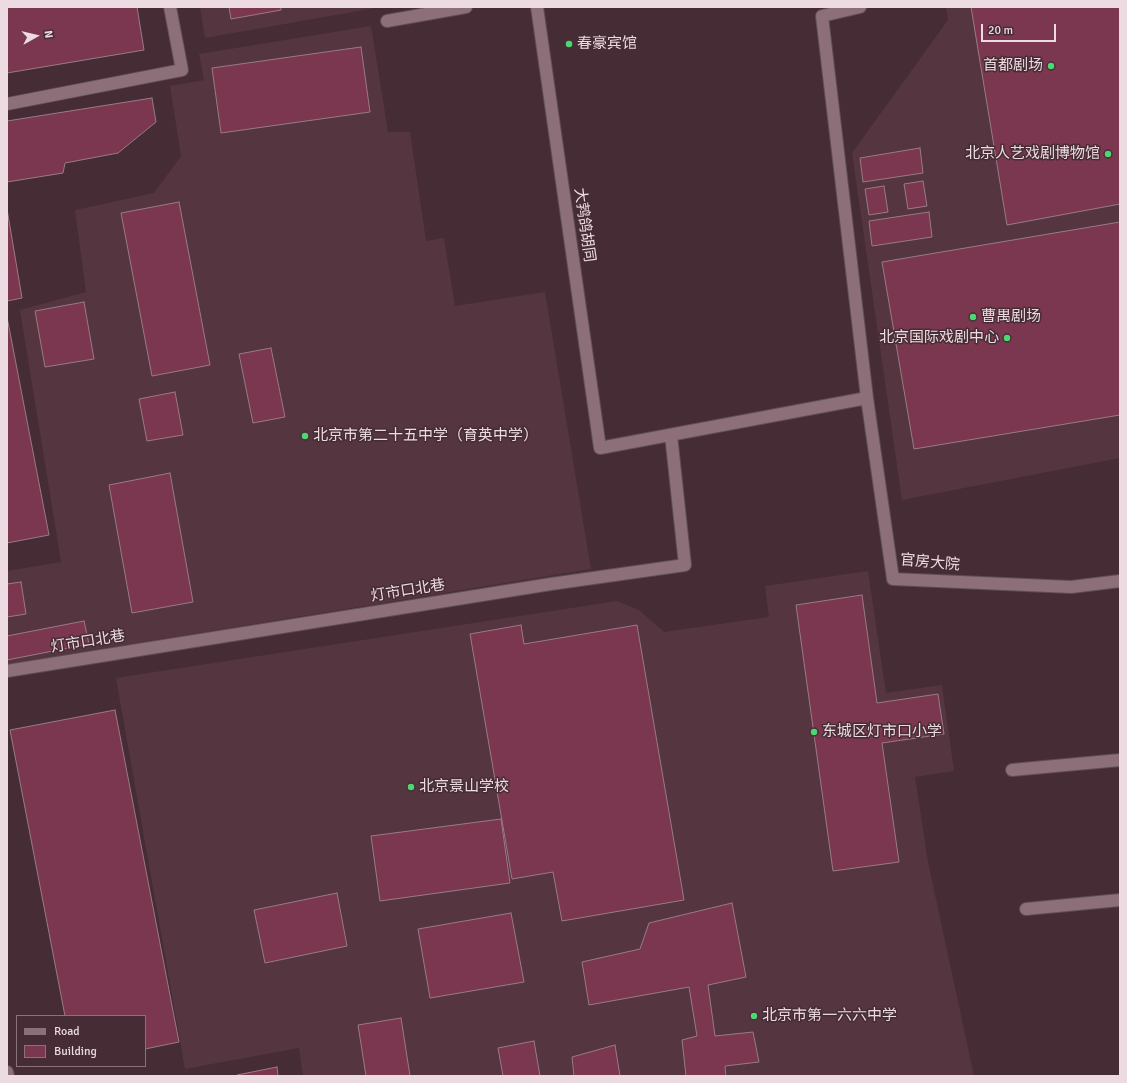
<!DOCTYPE html>
<meta charset="utf-8">
<style>
body{margin:0}
#map{position:relative;width:1127px;height:1083px;overflow:hidden;background:#462d35;font-family:Signika,sans-serif}
canvas{display:block}
.frame{position:absolute;inset:0;border:8px solid #ecdbe0;pointer-events:none}
.legend{position:absolute;left:16px;top:1015px;width:130px;height:52px;box-sizing:border-box;background:#462d35;border:1px solid #887379;margin:0;padding:5px 7px;list-style:none;font-size:12px;color:#ecdbe0}
.legend li{display:flex;align-items:center;gap:8px;height:20px}
.legend b{width:20px;border:1px solid #887379}
.north{position:absolute;left:16px;top:16px;width:40px;height:40px;-webkit-text-stroke:3px #462d35;paint-order:stroke;rotate:82deg;font-size:11px;font-weight:700;line-height:16px;text-align:center;color:#ecdbe0}
.north::after{content:'';display:block;margin:auto;width:14px;height:18px;background:#ecdbe0;clip-path:polygon(50% 0,100% 100%,50% 72%,0 100%)}
.scale{position:absolute;left:981px;top:24px;width:75px;height:18px;box-sizing:border-box;border:2px solid #ecdbe0;border-top:0;padding-left:5px;font-size:12px;line-height:14px;white-space:nowrap;color:#ecdbe0;-webkit-text-stroke:3px #462d35;paint-order:stroke}
</style>
<div id="map">
<canvas width="1127" height="1083"></canvas>
<div class="frame"></div>
<ul class="legend">
<li><b style="height:5px;background:#8c6f78"></b>Road</li>
<li><b style="height:11px;background:#7c3750"></b>Building</li>
</ul>
<div class="north">N</div>
<div class="scale">20 m</div>
</div>
<script>
const g = document.querySelector('canvas').getContext('2d');
g.lineJoin = 'round';
function fill(path, color) { g.fillStyle = color; g.fill(path, 'evenodd'); }
const poly = rows => new Path2D(rows.map(r => 'M' + r).join(''));
function stroke(path, color, width, dash) { g.strokeStyle = color; g.lineWidth = width; g.lineCap = dash ? 'butt' : 'round'; g.setLineDash(dash || []); g.stroke(path); }
function drawText(font, color, halo, rows, align = 'center') {
  g.font = font + ' Signika,"Noto Sans SC",sans-serif'; g.lineWidth = 3; g.setLineDash([]); g.textBaseline = 'middle'; g.strokeStyle = halo; g.fillStyle = color; for (const [text, x, y, turn = 0] of rows) {
    g.save(); g.translate(x, y); g.rotate((+turn || 0) * Math.PI / 180); g.textAlign = isNaN(turn) ? turn : align; if (halo) g.strokeText(text, 0, 0); g.fillText(text, 0, 0); g.restore();
  }
}
fill(poly([
 [200,7,381,7,205,38],
 [946,7,1120,7,1120,458,902,500,852,153,948,20],
 [371,26,388,132,410,132,426,241,444,238,455,306,545,292,591,569,7,664,7,571,61,562,20,310,86,292,75,210,154,193,181,156,170,86,204,80,199,54],
 [868,571,886,693,942,685,954,771,915,777,928,862,974,1076,303,1076,299,1048,185,1069,116,678,617,601,639,610,664,632,769,617,765,586]
]), '#55353f');
const building = poly([
 [7,7,137,7,144,50,7,73,7,7],
 [229,7,281,7,281,10,231,19,229,7],
 [971,7,1120,7,1120,204,1007,225,971,7],
 [361,47,370,112,221,133,212,68,361,47],
 [152,98,156,122,118,153,65,163,63,173,7,182,7,121,152,98],
 [920,148,923,173,863,182,860,158,920,148],
 [923,181,927,206,908,209,904,184,923,181],
 [884,186,888,212,869,215,865,189,884,186],
 [179,202,210,365,152,376,121,213,179,202],
 [7,209,22,298,7,301,7,209],
 [929,212,932,237,872,246,869,221,929,212],
 [1120,222,1120,415,914,449,882,262,1120,222],
 [84,302,94,359,45,367,35,311,84,302],
 [7,317,49,535,7,543,7,317],
 [271,348,285,417,253,423,239,354,271,348],
 [175,392,183,435,147,441,139,399,175,392],
 [170,473,193,602,132,613,109,485,170,473],
 [21,582,26,614,7,617,7,584,21,582],
 [862,595,877,703,938,694,944,734,882,743,899,862,833,871,796,605,862,595],
 [84,621,89,644,7,660,7,636,84,621],
 [521,625,524,644,637,625,684,900,562,921,553,872,512,879,470,634,521,625],
 [115,710,179,1042,145,1049,145,1016,65,1016,10,730,115,710],
 [501,819,510,883,380,901,371,836,501,819],
 [337,893,347,946,265,963,254,910,337,893],
 [732,903,746,977,708,985,715,1036,753,1032,759,1062,725,1066,726,1076,686,1076,682,1040,697,1036,689,987,589,1005,582,962,640,949,649,923,732,903],
 [511,913,524,982,430,998,418,929,511,913],
 [401,1018,410,1076,366,1076,358,1025,401,1018],
 [534,1041,540,1076,503,1076,498,1048,534,1041],
 [615,1045,620,1076,574,1076,572,1057,615,1045],
 [277,1067,278,1076,237,1076,237,1075,277,1067]
]);
fill(building, '#7c3750');
stroke(building, '#987b83', 1);
const minor = poly([
 [537,7,600,448,867,398],
 [860,7,822,16,867,398,893,579,1071,587,1120,581],
 [387,21,466,7],
 [7,104,182,70,170,7],
 [7,671,551,584,685,565,671,435],
 [1012,770,1120,760],
 [1026,909,1120,900],
 [7,1072,8,1076]
]);
stroke(minor, '#614c53', 14);
stroke(minor, '#8c6f78', 12);
for (const [x, y, r, color] of [
 [569,44,4,"#4ed675"],
 [1051,66,4,"#4ed675"],
 [1108,154,4,"#4ed675"],
 [973,317,4,"#4ed675"],
 [1007,338,4,"#4ed675"],
 [305,436,4,"#4ed675"],
 [814,732,4,"#4ed675"],
 [411,787,4,"#4ed675"],
 [754,1016,4,"#4ed675"]
]) { const dot = new Path2D(); dot.arc(x, y, r, 0, 2 * Math.PI); g.fillStyle = color; g.fill(dot); stroke(dot, '#462d35', 1.5); }
drawText('15px', '#ecdbe0', '#462d35', [
 ["春豪宾馆",577,44],
 ["首都剧场",1043,66,"right"],
 ["北京人艺戏剧博物馆",1100,154,"right"],
 ["曹禺剧场",981,317],
 ["北京国际戏剧中心",999,338,"right"],
 ["北京市第二十五中学（育英中学）",313,436],
 ["东城区灯市口小学",822,732],
 ["北京景山学校",419,787],
 ["北京市第一六六中学",762,1016]
], 'left');
drawText('15px', '#ecdbe0', '#462d35', [
 ["大鹁鸽胡同",584,225,82],
 ["官房大院",930,563,5],
 ["灯市口北巷",408,591,-9],
 ["灯市口北巷",88,642,-9]
]);
</script>
